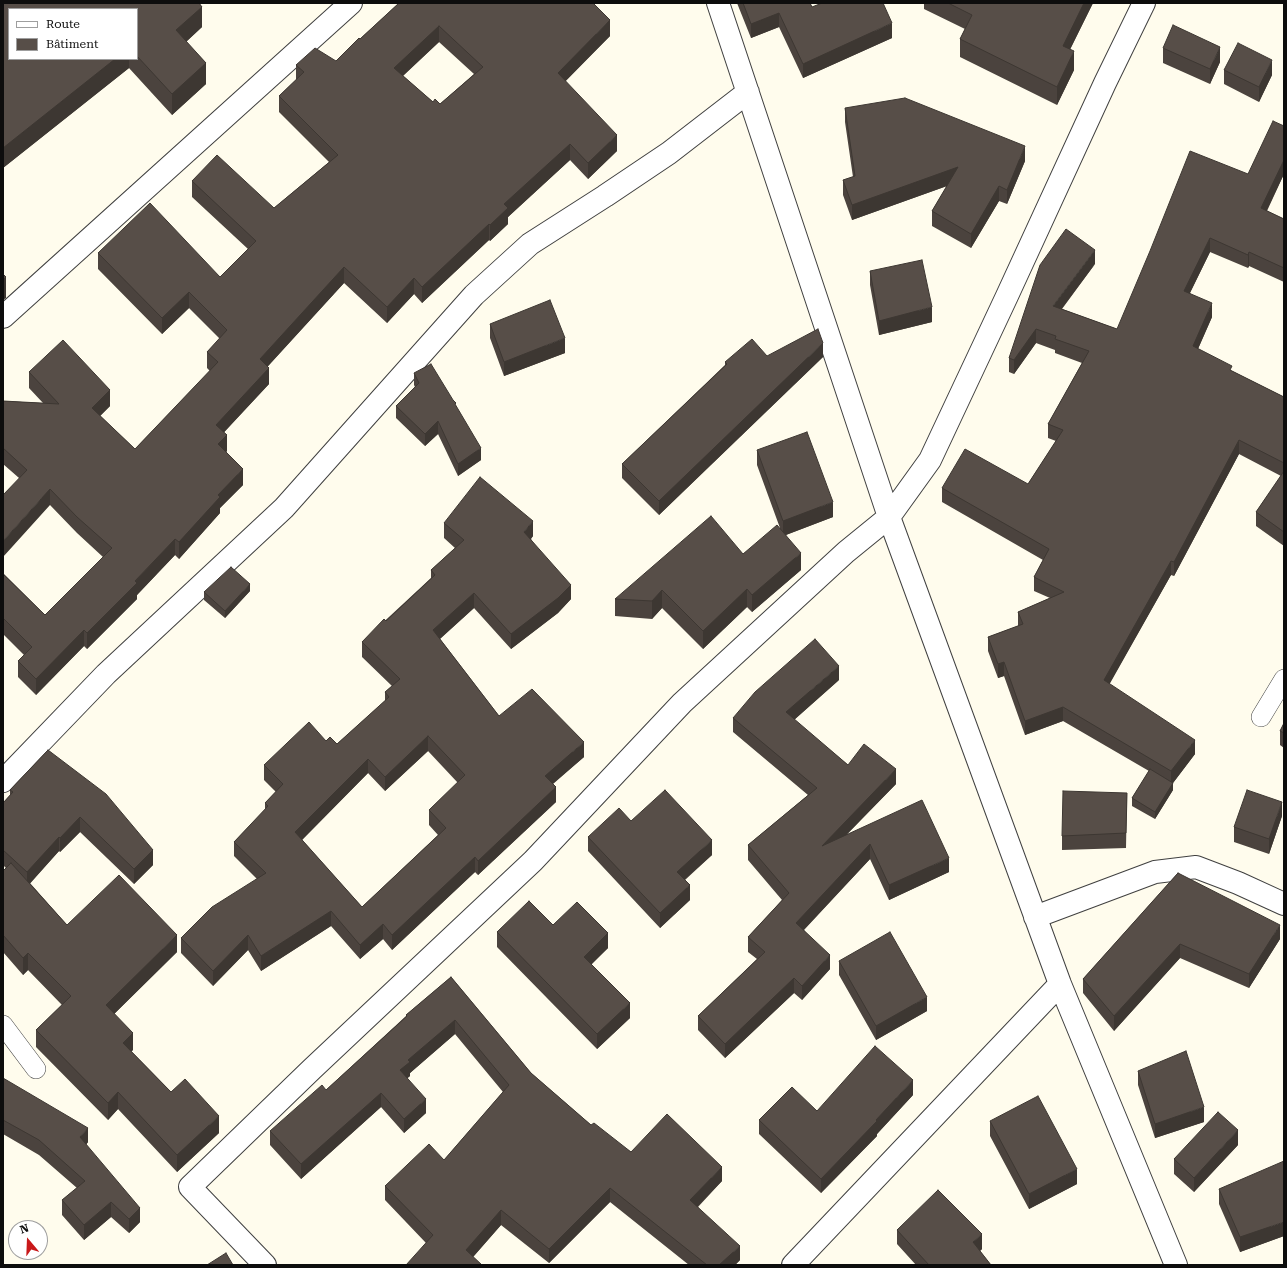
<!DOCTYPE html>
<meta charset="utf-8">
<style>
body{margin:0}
#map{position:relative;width:1287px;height:1268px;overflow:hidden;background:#fffced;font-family:"Roboto Serif",serif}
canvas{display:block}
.frame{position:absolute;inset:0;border:4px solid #0d0d0d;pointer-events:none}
.legend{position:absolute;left:8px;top:8px;width:130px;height:52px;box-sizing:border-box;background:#fff;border:1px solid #9e9e9e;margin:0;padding:5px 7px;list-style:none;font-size:12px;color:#0d0d0d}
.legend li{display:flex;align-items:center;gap:8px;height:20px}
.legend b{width:20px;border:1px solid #9e9e9e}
.north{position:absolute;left:8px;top:1220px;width:40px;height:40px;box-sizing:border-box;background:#fff;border:1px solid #9e9e9e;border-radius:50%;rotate:341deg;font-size:11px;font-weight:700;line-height:16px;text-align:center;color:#0d0d0d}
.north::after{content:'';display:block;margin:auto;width:14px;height:18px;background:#c9191a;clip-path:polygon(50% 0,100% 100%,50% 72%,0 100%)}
</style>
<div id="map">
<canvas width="1287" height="1268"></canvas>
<div class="frame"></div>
<ul class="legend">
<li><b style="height:5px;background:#fff"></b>Route</li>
<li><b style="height:11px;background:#574e48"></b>Bâtiment</li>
</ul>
<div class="north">N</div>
</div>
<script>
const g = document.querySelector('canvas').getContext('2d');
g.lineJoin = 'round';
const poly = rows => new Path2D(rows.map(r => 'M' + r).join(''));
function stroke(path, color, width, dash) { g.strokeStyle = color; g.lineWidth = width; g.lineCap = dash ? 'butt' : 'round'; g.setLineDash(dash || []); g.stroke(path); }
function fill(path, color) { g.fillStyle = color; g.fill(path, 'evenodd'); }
const lane = poly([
 [1261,717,1284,679],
 [3,1025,36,1069]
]);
const street = poly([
 [718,3,889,517,1060,984,1176,1265],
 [3,317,351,3],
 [3,781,106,674,284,508,474,295,530,244,605,196,669,153,748,92],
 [1035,917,1155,872,1196,867,1238,883,1284,904],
 [265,1265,190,1187,312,1069,533,861,682,703,846,552,889,517,930,460,1007,296,1105,83,1144,3],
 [793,1265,1060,984]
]);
stroke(lane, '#404040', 20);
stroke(street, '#404040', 24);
stroke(lane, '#fff', 19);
stroke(street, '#fff', 22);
fill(poly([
 [3,3,199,3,202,7,202,27,186,42,206,63,206,84,172,115,129,68,3,168],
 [9,9,137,9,137,59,9,59],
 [399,3,610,36,565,81,617,151,588,179,570,160,508,217,508,224,490,241,489,240,422,303,414,294,387,323,344,283,267,367,269,384,224,432,227,451,226,452,243,485,220,508,220,513,179,559,175,555,137,595,137,599,87,649,84,646,36,695,18,677,18,661,24,655,3,634,3,573,45,615,103,557,77,533,50,505,3,464,3,401,43,403,29,388,29,372,110,406,100,416,135,449,210,371,207,368,207,352,220,339,189,308,162,334,98,269,98,253,220,277,248,249,192,197,192,181,274,208,329,162,279,112,279,96,296,80,296,65,336,61],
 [439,42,474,74,440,104,433,102,403,76],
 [737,3,810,3,812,7,892,38,803,78,779,27,751,38],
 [924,3,1093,3,1070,49,1074,70,1057,105,960,57,960,39,965,29,924,9],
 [1163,48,1220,62,1210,84,1163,63],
 [1224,70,1272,75,1259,102,1224,84],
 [845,108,1025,161,1007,204,999,201,971,248,932,226,932,211,947,186,852,220,843,195,843,180,853,177,845,122],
 [1284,126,1284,174,1267,211,1284,219,1284,282,1249,266,1248,268,1210,252,1190,293,1212,317,1198,349,1232,371,1284,397,1284,546,1256,526,1256,512,1281,476,1239,454,1174,576,1171,575,1109,684,1195,754,1173,783,1173,790,1155,819,1132,806,1132,798,1149,771,1063,721,1025,735,1004,676,998,678,988,651,988,637,1018,626,1018,612,1050,598,1034,591,1034,577,1043,560,942,502,942,488,1028,484,1056,441,1048,438,1048,424,1082,363,1055,353,1055,350,1036,343,1014,374,1009,372,1009,358,1095,264,1062,309,1117,329,1248,174],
 [870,271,932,322,879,335,870,285],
 [490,324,565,353,504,376,490,338],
 [767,356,823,357,659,515,622,478,622,464,725,365,725,362],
 [414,373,456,406,481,460,458,476,438,434,425,446,396,418,396,406,415,387,414,385],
 [757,450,833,517,786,535,801,570,752,612,747,607,703,649,662,608,652,619,615,616,615,599,743,554,780,528,757,465],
 [444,523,533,536,531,539,571,599,558,613,511,649,474,608,440,639,499,716,584,757,552,784,556,802,478,875,475,872,392,950,383,939,360,959,331,926,261,971,248,950,213,986,181,953,181,938,257,879,234,856,234,842,265,810,265,803,276,792,264,780,264,765,326,741,337,744,385,701,385,692,392,686,362,657,362,642,431,578,431,570,455,548,444,538],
 [428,751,458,783,429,810,429,825,438,835,362,907,302,840,368,773,385,791],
 [250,591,225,618,204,600,204,592],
 [839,680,794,720,848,765,896,784,847,834,949,872,889,900,870,859,804,930,830,969,802,1000,794,993,725,1058,698,1030,698,1016,757,959,748,952,748,937,782,900,748,860,748,845,808,795,733,732,733,718],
 [1284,723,1284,748,1280,745,1280,731],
 [48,750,153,865,134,884,80,832,60,852,59,851,30,883,67,925,177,952,114,1014,133,1050,131,1051,171,1092,219,1133,177,1172,118,1109,108,1120,36,1047,36,1030,62,1005,28,970,23,975,3,952,3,871,6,868,3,865,3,803,10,795,10,790],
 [1127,793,1126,848,1062,850,1062,836],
 [1282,816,1269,854,1234,842,1234,827],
 [631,821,712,855,685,880,690,900,660,928,588,851,588,837],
 [1178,873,1280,939,1249,988,1180,958,1114,1031,1083,993,1083,979],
 [553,925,608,948,591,964,630,1018,597,1049,497,947,497,932],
 [839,961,927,1011,876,1040,839,975],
 [451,977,531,1073,591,1125,631,1152,722,1181,698,1207,740,1260,735,1265,689,1265,610,1202,549,1263,501,1225,473,1257,426,1243,385,1200,385,1186,444,1160,503,1092,455,1034,410,1073,410,1076,407,1078,426,1113,404,1133,381,1107,301,1179,270,1145,270,1131,326,1090,406,1016,406,1015],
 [1138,1071,1204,1122,1155,1138,1138,1085],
 [3,1078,88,1142,86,1145,140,1222,129,1233,111,1217,84,1240,62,1215,62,1200,77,1188,39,1155,3,1134],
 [913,1095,877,1134,877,1136,821,1193,759,1134,759,1120,817,1111],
 [990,1121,1077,1184,1029,1209,990,1136],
 [1238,1145,1194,1192,1174,1174,1174,1159],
 [1219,1189,1284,1236,1240,1252,1219,1204],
 [897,1230,982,1249,980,1251,991,1265,916,1265,897,1244]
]), '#4b433e');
fill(poly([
 [1084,3,1093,3,1063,64,1063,46],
 [202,7,202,27,176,51,176,30],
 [779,13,779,27,751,38,751,24],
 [610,20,610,36,558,89,558,73],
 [892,23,892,38,803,78,803,64],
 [439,26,439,42,394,84,394,68],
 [1220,47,1220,62,1210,84,1210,69],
 [1074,51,1074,70,1057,105,1057,87],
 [115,59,129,59,129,68,3,168,3,148],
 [1272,60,1272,75,1259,102,1259,87],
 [206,63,206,84,172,115,172,94],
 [617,135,617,151,588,179,588,163],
 [570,144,570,160,508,217,508,224,490,241,490,225,504,204],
 [1025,146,1025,161,1007,204,1007,190],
 [1284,160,1284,174,1261,222,1261,208],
 [958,167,958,182,852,220,852,205],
 [999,186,999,201,971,248,971,234],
 [489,224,489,240,422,303,422,287],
 [1210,238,1210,252,1184,305,1184,291],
 [1095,250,1095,264,1053,320,1053,306],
 [1249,252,1249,266,1248,268,1248,255],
 [344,267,344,283,260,375,260,359],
 [6,277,6,298,3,300,3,280],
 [414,278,414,294,387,323,387,307],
 [189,292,189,308,162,334,162,318],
 [1212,303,1212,317,1193,360,1193,346],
 [932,307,932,322,879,335,879,321],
 [1036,329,1036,343,1014,374,1014,360],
 [565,338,565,353,504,376,504,362],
 [823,343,823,357,659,515,659,501],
 [269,368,269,384,216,441,216,425],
 [110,390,110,406,92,424,92,408],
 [438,421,438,434,425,446,425,434],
 [227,435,227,451,218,461,218,444],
 [1239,440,1239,454,1174,576,1174,562],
 [481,448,481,460,458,476,458,464],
 [243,469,243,485,220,508,220,513,179,559,179,542,218,495],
 [50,489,50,505,3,557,3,541],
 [833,502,833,517,783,536,783,521],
 [533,521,533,536,524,547,524,532],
 [175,539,175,555,137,595,137,599,87,649,87,633],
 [801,553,801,570,752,612,752,595],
 [1171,561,1171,575,1104,694,1104,680],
 [250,584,250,591,225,618,225,611],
 [571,585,571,599,558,613,511,649,511,634],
 [747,589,747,607,703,649,703,631],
 [662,590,662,608,652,619,652,601],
 [474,593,474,608,433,645,433,630],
 [84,630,84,646,36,695,36,679],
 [1004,662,1004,676,998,678,998,664],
 [839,666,839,680,786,727,786,712],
 [1063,707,1063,721,1025,735,1025,721],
 [428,736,428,751,385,791,385,777],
 [1195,740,1195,754,1173,783,1173,790,1155,819,1155,812,1171,785,1171,771],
 [584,742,584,757,545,791,545,776],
 [368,759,368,773,295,847,295,832],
 [896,769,896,784,822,860,822,846],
 [556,787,556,802,478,875,478,861],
 [1282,802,1282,816,1269,854,1269,839],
 [80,817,80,832,60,852,60,838],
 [59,837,59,851,27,887,27,872],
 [712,840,712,855,677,886,677,872],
 [870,844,870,859,796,938,796,923],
 [153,850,153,865,134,884,134,869],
 [475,857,475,872,392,950,392,935],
 [949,858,949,872,889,900,889,885],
 [690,885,690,900,660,928,660,913],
 [331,911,331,926,261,971,261,956],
 [383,924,383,939,360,959,360,945],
 [1280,925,1280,939,1249,988,1249,974],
 [608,933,608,948,584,972,584,957],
 [177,935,177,952,106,1022,106,1005],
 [248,935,248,950,213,986,213,971],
 [1180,944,1180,958,1114,1031,1114,1016],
 [28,953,28,970,23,975,23,958],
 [830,955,830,969,802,1000,802,986],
 [794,978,794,993,725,1058,725,1044],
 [927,997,927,1011,876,1040,876,1026],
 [630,1003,630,1018,597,1049,597,1034],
 [455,1020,455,1034,410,1073,410,1076,400,1085,400,1070,408,1060],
 [133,1033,133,1050,123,1060,123,1043],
 [913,1080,913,1095,877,1134,877,1136,821,1193,821,1179,876,1120],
 [118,1092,118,1109,108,1120,108,1103],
 [381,1093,381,1107,301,1179,301,1164],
 [426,1099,426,1113,404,1133,404,1119],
 [1204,1107,1204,1122,1155,1138,1155,1124],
 [219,1116,219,1133,177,1172,177,1155],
 [88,1128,88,1142,80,1152,80,1137],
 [1238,1130,1238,1145,1194,1192,1194,1178],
 [722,1167,722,1181,690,1214,690,1200],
 [1077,1169,1077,1184,1029,1209,1029,1194],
 [610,1188,610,1202,549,1263,549,1249],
 [111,1202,111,1217,84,1240,84,1225],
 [140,1208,140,1222,129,1233,129,1219],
 [501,1210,501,1225,466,1265,466,1250],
 [1284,1222,1284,1236,1240,1252,1240,1237],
 [982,1234,982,1249,973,1257,973,1242],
 [740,1246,740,1260,735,1265,719,1265]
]), '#3d3732');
const building = poly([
 [3,3,199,3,202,7,176,30,206,63,172,94,137,56,137,9,9,9,9,59,115,59,3,148,3,3],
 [399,3,593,3,610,20,558,73,617,135,588,163,570,144,504,204,508,208,490,225,489,224,422,287,414,278,387,307,344,267,260,359,269,368,216,425,227,435,218,444,243,469,218,495,220,497,179,542,175,539,135,581,137,583,87,633,84,630,36,679,18,661,32,647,3,618,3,574,45,615,112,548,77,517,50,489,3,541,3,495,27,470,3,448,3,401,59,404,29,372,63,340,110,390,92,408,135,449,218,362,207,352,227,330,189,292,162,318,98,253,150,203,220,277,256,241,192,181,217,155,274,208,338,155,279,96,304,72,296,65,315,48,336,61,359,38,360,39,399,3],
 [439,26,483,67,440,104,435,99,433,102,394,68,439,26],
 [743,3,810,3,812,7,822,3,883,3,892,23,803,64,779,13,751,24,743,3],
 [948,3,1084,3,1063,46,1074,51,1057,87,960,39,972,15,948,3],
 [1173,25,1220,47,1210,69,1163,48,1173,25],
 [1238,43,1272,60,1259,87,1224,70,1238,43],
 [905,98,1025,146,1007,190,999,186,971,234,932,211,958,167,852,205,843,180,855,176,845,108,905,98],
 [1273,121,1284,126,1284,160,1261,208,1284,219,1284,268,1249,252,1248,255,1210,238,1184,291,1212,303,1193,346,1232,366,1230,370,1284,397,1284,463,1239,440,1174,562,1171,561,1104,680,1195,740,1171,771,1063,707,1025,721,1004,662,998,664,988,637,1023,624,1018,612,1064,592,1034,577,1049,549,942,488,965,449,1028,484,1063,430,1048,424,1089,351,1055,339,1056,336,1036,329,1014,360,1009,358,1040,265,1066,229,1095,250,1053,306,1117,329,1150,251,1190,151,1248,174,1273,121],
 [922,260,932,307,879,321,870,271,922,260],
 [3,274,6,277,3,280,3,274],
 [550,300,565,338,504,362,490,324,550,300],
 [818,329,823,343,659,501,622,464,727,364,725,362,752,339,767,356,818,329],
 [431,364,453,400,456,403,455,404,481,448,458,464,438,421,425,434,396,406,419,383,414,373,431,364],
 [807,432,833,502,783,521,757,450,807,432],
 [1284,471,1284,532,1256,512,1284,471],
 [480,477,533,521,524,532,571,585,558,598,511,634,474,593,433,630,499,716,532,689,584,742,545,776,556,787,478,861,475,857,392,935,383,924,360,945,331,911,261,956,248,935,213,971,181,938,212,907,266,873,234,842,268,806,265,803,283,784,264,765,309,722,326,741,330,737,337,744,389,697,385,692,400,679,362,642,384,619,386,621,435,575,431,570,464,540,444,523,480,477],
 [428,736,465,775,429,810,446,828,362,907,295,832,368,759,385,777,428,736],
 [711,516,743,554,777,525,801,553,752,595,747,589,703,631,662,590,652,601,615,599,711,516],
 [231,567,250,584,225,611,204,592,231,567],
 [815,639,839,666,786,712,848,765,864,744,896,769,822,846,922,800,949,858,889,885,870,844,796,923,830,955,802,986,794,978,725,1044,698,1016,765,952,748,937,789,893,748,845,817,788,733,718,755,692,815,639],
 [1284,723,1284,733,1280,731,1284,723],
 [48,750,106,794,153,850,134,869,80,817,60,838,59,837,27,872,3,850,3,803,13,792,10,790,48,750],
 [1150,769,1173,783,1155,812,1132,798,1150,769],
 [665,790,712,840,677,872,690,885,660,913,588,837,619,808,631,821,665,790],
 [1247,790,1282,802,1269,839,1234,827,1247,790],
 [1063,791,1127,793,1126,833,1062,836,1063,791],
 [11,863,67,925,119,875,177,935,106,1005,133,1033,123,1043,171,1092,185,1079,219,1116,177,1155,118,1092,108,1103,36,1030,71,996,28,953,23,958,3,935,3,871,11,863],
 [1178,873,1280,925,1249,974,1180,944,1114,1016,1083,979,1178,873],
 [529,901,553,925,577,902,608,933,584,957,630,1003,597,1034,497,932,529,901],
 [890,932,927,997,876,1026,839,961,890,932],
 [451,977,531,1073,591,1125,594,1123,631,1152,667,1114,722,1167,690,1200,740,1246,719,1265,707,1265,610,1188,549,1249,501,1210,466,1250,482,1265,406,1265,433,1235,385,1186,429,1144,444,1160,509,1085,455,1020,408,1060,410,1062,400,1070,426,1099,404,1119,381,1093,301,1164,270,1131,322,1085,326,1090,407,1016,406,1015,451,977],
 [875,1046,913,1080,876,1120,877,1121,821,1179,759,1120,792,1087,817,1111,875,1046],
 [1186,1051,1204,1107,1155,1124,1138,1071,1186,1051],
 [3,1078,88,1128,80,1137,140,1208,129,1219,111,1202,84,1225,62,1200,85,1181,39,1140,3,1120,3,1078],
 [1038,1096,1077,1169,1029,1194,990,1121,1038,1096],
 [1218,1112,1238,1130,1194,1178,1174,1159,1218,1112],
 [1284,1161,1284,1222,1240,1237,1219,1189,1284,1161],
 [938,1190,982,1234,973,1242,991,1265,929,1265,897,1230,938,1190],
 [226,1253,233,1265,207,1265,226,1253]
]);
fill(building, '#574e48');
stroke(building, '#3d3732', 1);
</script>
